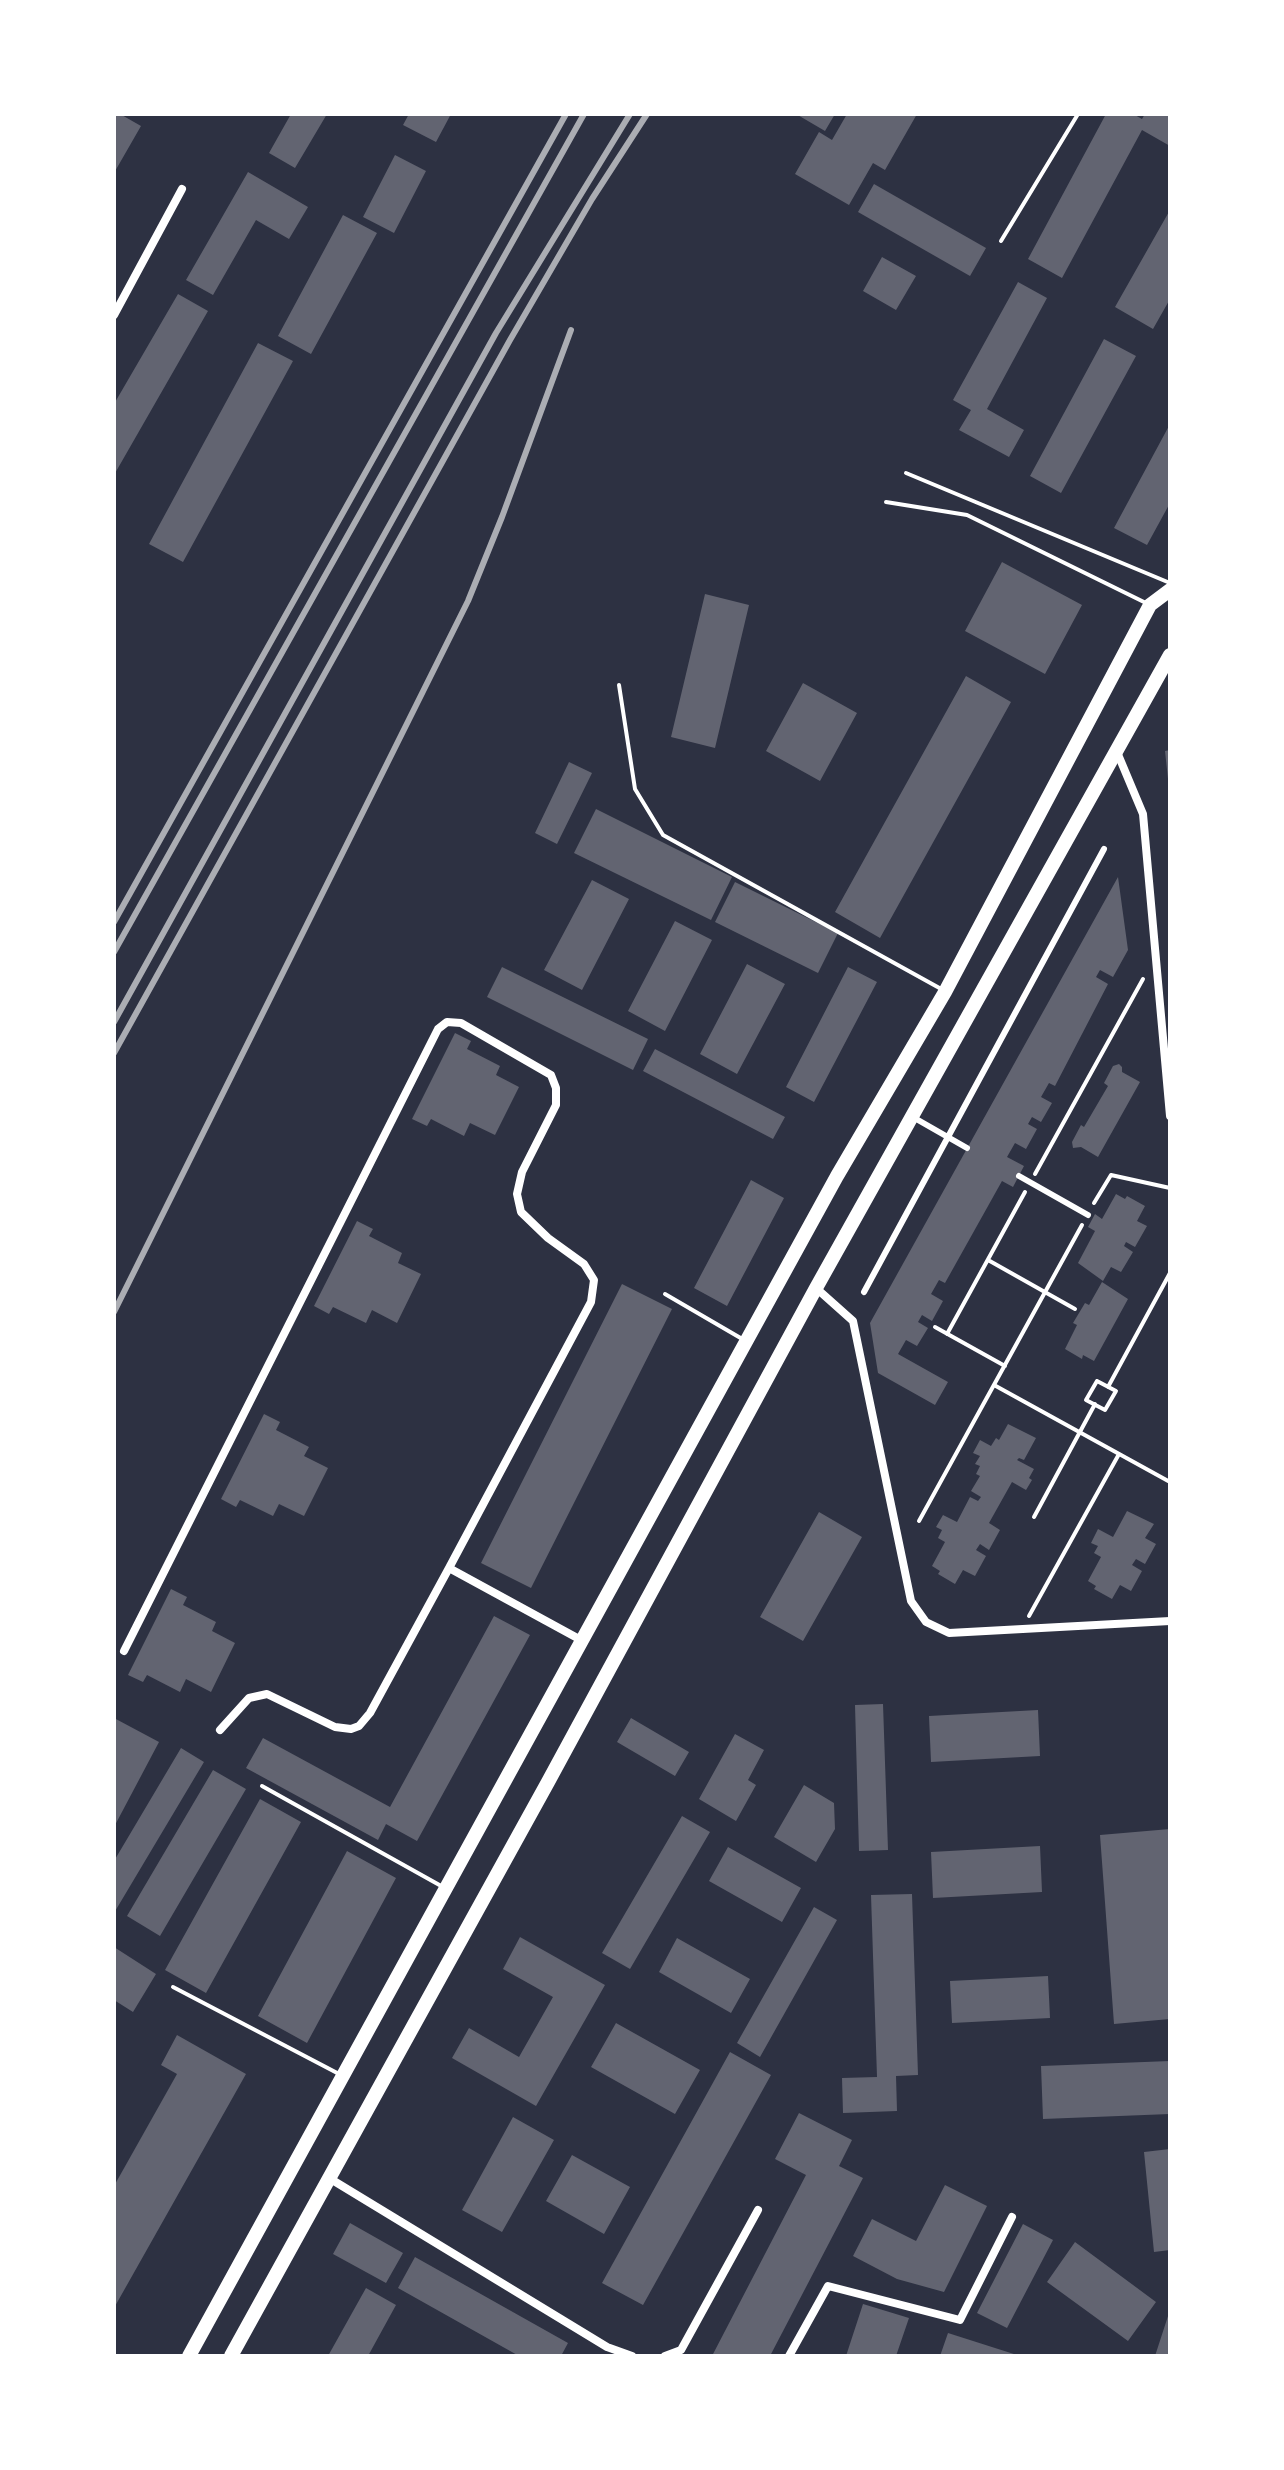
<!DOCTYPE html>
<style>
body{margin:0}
#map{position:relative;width:1284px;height:2470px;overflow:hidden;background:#2d3142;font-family:Ubuntu,sans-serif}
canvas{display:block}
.frame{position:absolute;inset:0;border:116px solid #fff;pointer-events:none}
</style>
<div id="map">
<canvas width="1284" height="2470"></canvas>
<div class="frame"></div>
</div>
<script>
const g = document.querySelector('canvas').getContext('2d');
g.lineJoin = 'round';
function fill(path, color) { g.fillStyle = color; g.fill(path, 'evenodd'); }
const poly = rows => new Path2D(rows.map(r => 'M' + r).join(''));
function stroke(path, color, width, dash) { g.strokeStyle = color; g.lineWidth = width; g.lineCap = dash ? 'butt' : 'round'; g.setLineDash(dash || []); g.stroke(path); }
fill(poly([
 [114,114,120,114,141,126,114,173],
 [291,114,327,114,295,168,269,153],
 [409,114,451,114,436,142,403,125],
 [796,114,835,114,825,131],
 [847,114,917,114,885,170,873,163,849,205,795,174,819,132,832,140],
 [1106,114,1133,114,1142,119,1145,114,1170,114,1170,146,1142,130,1062,278,1028,259],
 [395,155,426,171,394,233,363,217],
 [248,172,308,207,289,239,256,220,213,295,186,280],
 [874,184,986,248,970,276,858,212],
 [1170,210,1170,299,1153,329,1115,307],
 [343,215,377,233,311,354,278,336],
 [882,257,916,276,896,310,863,291],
 [1018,282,1047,298,987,409,1024,430,1009,457,959,430,971,410,953,400],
 [178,294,208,311,114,475,114,404],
 [1104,339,1136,356,1061,493,1030,476],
 [258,343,293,361,183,562,149,544],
 [1170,424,1170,503,1147,545,1114,528],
 [1002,562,1082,605,1045,674,965,631],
 [705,594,749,605,715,748,671,737],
 [966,676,1011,702,880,938,835,912],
 [803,683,857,713,820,781,766,751],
 [1170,750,1170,779,1168,779,1165,751],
 [569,762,592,773,557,844,535,833],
 [596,809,732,877,711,920,574,853],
 [1118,877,1128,950,1113,977,1100,970,1096,977,1108,984,1055,1086,1049,1083,1041,1097,1052,1103,1041,1122,1032,1117,1028,1124,1037,1129,1026,1149,1015,1143,1007,1157,1024,1166,1013,1187,1002,1181,945,1283,939,1280,931,1294,943,1301,932,1321,922,1315,918,1322,928,1328,917,1346,906,1340,898,1354,948,1382,935,1405,878,1373,870,1323],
 [592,880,629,899,582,990,544,970],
 [735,882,838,933,818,973,715,922],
 [675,921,712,940,665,1031,628,1011],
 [747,964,785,984,737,1074,700,1054],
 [502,967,648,1039,633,1070,487,997],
 [848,967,877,982,814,1102,786,1087],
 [455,1033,471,1041,467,1049,500,1066,496,1075,519,1087,495,1135,470,1123,464,1136,431,1119,427,1126,412,1119],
 [655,1049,785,1117,773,1139,643,1071],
 [1119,1064,1122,1067,1122,1072,1140,1082,1098,1157,1081,1147,1073,1148,1072,1142,1081,1125,1084,1127,1108,1086,1104,1083,1113,1066],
 [751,1180,784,1198,727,1306,694,1288],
 [1116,1194,1125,1199,1127,1196,1145,1206,1137,1221,1147,1226,1135,1247,1126,1242,1124,1246,1133,1252,1121,1272,1111,1267,1103,1281,1078,1263,1095,1231,1088,1227,1095,1214,1102,1219],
 [357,1221,373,1229,369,1236,402,1253,398,1263,421,1274,397,1323,372,1310,366,1323,333,1307,329,1314,314,1306],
 [1102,1282,1128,1299,1094,1361,1083,1355,1082,1359,1065,1349,1077,1325,1073,1323,1085,1303,1089,1305],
 [622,1284,672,1309,531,1588,481,1563],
 [264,1414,280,1422,276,1430,309,1447,304,1456,328,1468,304,1516,279,1504,273,1516,240,1500,236,1507,221,1499],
 [1008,1424,1036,1438,1024,1460,1019,1458,1017,1460,1034,1469,1029,1478,1032,1480,1026,1490,1012,1482,989,1523,1000,1530,989,1550,980,1544,976,1550,986,1556,975,1576,963,1570,955,1584,938,1574,940,1571,932,1566,945,1542,938,1538,942,1530,936,1527,943,1515,957,1522,970,1497,978,1501,981,1497,971,1491,980,1476,976,1474,980,1466,975,1464,980,1456,973,1453,980,1440,991,1446,996,1438,999,1440],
 [1127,1511,1154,1524,1145,1538,1156,1544,1145,1564,1136,1559,1132,1565,1142,1571,1131,1591,1120,1585,1112,1599,1094,1589,1096,1586,1088,1581,1101,1557,1094,1553,1098,1546,1091,1543,1098,1529,1113,1537],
 [819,1512,862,1537,803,1641,760,1617],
 [171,1589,187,1597,183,1605,216,1622,212,1631,235,1643,211,1692,186,1679,180,1692,147,1675,143,1682,128,1675],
 [494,1616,530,1635,417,1841,386,1824,378,1840,246,1768,263,1738,390,1807],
 [883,1704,888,1850,859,1851,855,1705],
 [1038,1710,1040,1756,931,1762,929,1716],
 [114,1718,159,1742,114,1827],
 [631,1718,689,1752,675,1776,617,1742],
 [735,1734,764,1750,748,1780,756,1785,736,1821,699,1799],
 [181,1748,204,1762,114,1913,114,1861],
 [213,1770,246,1789,160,1936,127,1916],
 [804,1785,834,1803,835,1829,816,1862,774,1837],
 [260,1799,301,1822,206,1993,165,1970],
 [682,1816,710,1832,630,1969,602,1953],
 [1170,1829,1170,2019,1114,2024,1100,1835],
 [1040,1846,1042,1892,933,1898,931,1852],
 [728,1847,801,1888,782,1922,709,1881],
 [347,1851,396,1878,307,2043,258,2016],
 [912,1894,918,2075,896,2076,897,2111,843,2113,842,2078,877,2077,871,1895],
 [814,1907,837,1920,760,2057,737,2043],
 [520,1937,605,1985,536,2106,452,2058,469,2028,519,2057,553,1997,503,1969],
 [677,1938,750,1979,731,2013,659,1972],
 [114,1947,156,1974,133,2012,114,2000],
 [1048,1976,1050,2018,952,2023,950,1981],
 [616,2023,700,2070,675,2114,591,2067],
 [177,2035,246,2074,114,2308,114,2186,177,2074,161,2065],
 [730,2052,771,2075,643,2305,602,2283],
 [1170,2061,1170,2114,1043,2119,1041,2066],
 [799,2113,852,2140,839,2166,863,2178,770,2356,712,2356,806,2175,775,2159],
 [513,2117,554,2140,502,2232,462,2210],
 [1170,2149,1170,2250,1154,2252,1144,2152],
 [572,2155,630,2187,604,2234,546,2201],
 [945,2185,987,2206,944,2292,897,2279,853,2256,872,2219,916,2241],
 [350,2223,403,2253,386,2283,333,2254],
 [1023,2224,1053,2240,1007,2328,977,2313],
 [1075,2242,1156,2302,1128,2341,1047,2282],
 [415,2257,568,2343,561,2356,519,2356,398,2288],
 [366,2288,396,2305,368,2356,328,2356],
 [863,2304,909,2318,896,2356,846,2356],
 [1169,2313,1170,2356,1155,2356],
 [948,2333,1017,2355,1017,2356,940,2356]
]), '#626471');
stroke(poly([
 [1035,1174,1143,979],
 [1094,1203,1111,1175,1170,1188],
 [988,1260,1075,1309],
 [935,1327,1005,1366],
 [947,1334,1025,1192],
 [1097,1381,1116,1391,1105,1410,1086,1400,1097,1381],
 [994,1385,1170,1482],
 [1108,1387,1170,1273],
 [1034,1517,1095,1404],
 [919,1521,1082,1225],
 [1029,1616,1119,1454]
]), '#fff', 4);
stroke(poly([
 [1001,241,1078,114],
 [906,473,1170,583],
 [886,502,967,515,1148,604],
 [619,685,635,789,663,835,943,990],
 [665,1294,744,1340],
 [262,1786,443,1887],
 [173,1987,341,2075]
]), '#fff', 4);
stroke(poly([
 [911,1116,967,1148],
 [1019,1176,1088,1215],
 [864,1292,1104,849]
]), '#fff', 6);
stroke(poly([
 [114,315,182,189],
 [1117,752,1143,814,1170,1116],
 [816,1288,853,1321,911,1601,926,1622,949,1633,1170,1621],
 [124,1651,438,1029,447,1022,461,1023,551,1075,556,1088,556,1105,522,1172,517,1194,521,1212,548,1238,584,1264,594,1280,591,1302,449,1568],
 [220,1730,249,1698,267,1694,335,1727,351,1729,359,1726,370,1713,449,1568,581,1640],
 [329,2178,607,2347,632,2356],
 [665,2356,681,2350,758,2210],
 [789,2356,828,2286,960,2320,1012,2217]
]), '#fff', 8);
stroke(poly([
 [189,2356,837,1176,945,992,1150,605,1170,590],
 [231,2356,548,1782,816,1288,1170,655]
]), '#fff', 14);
stroke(poly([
 [114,922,566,114],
 [114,952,584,114],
 [114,1022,496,333,630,114],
 [114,1053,510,340,592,199,647,114],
 [114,1312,468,601,502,517,571,330]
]), '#abadb3', 6);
</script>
